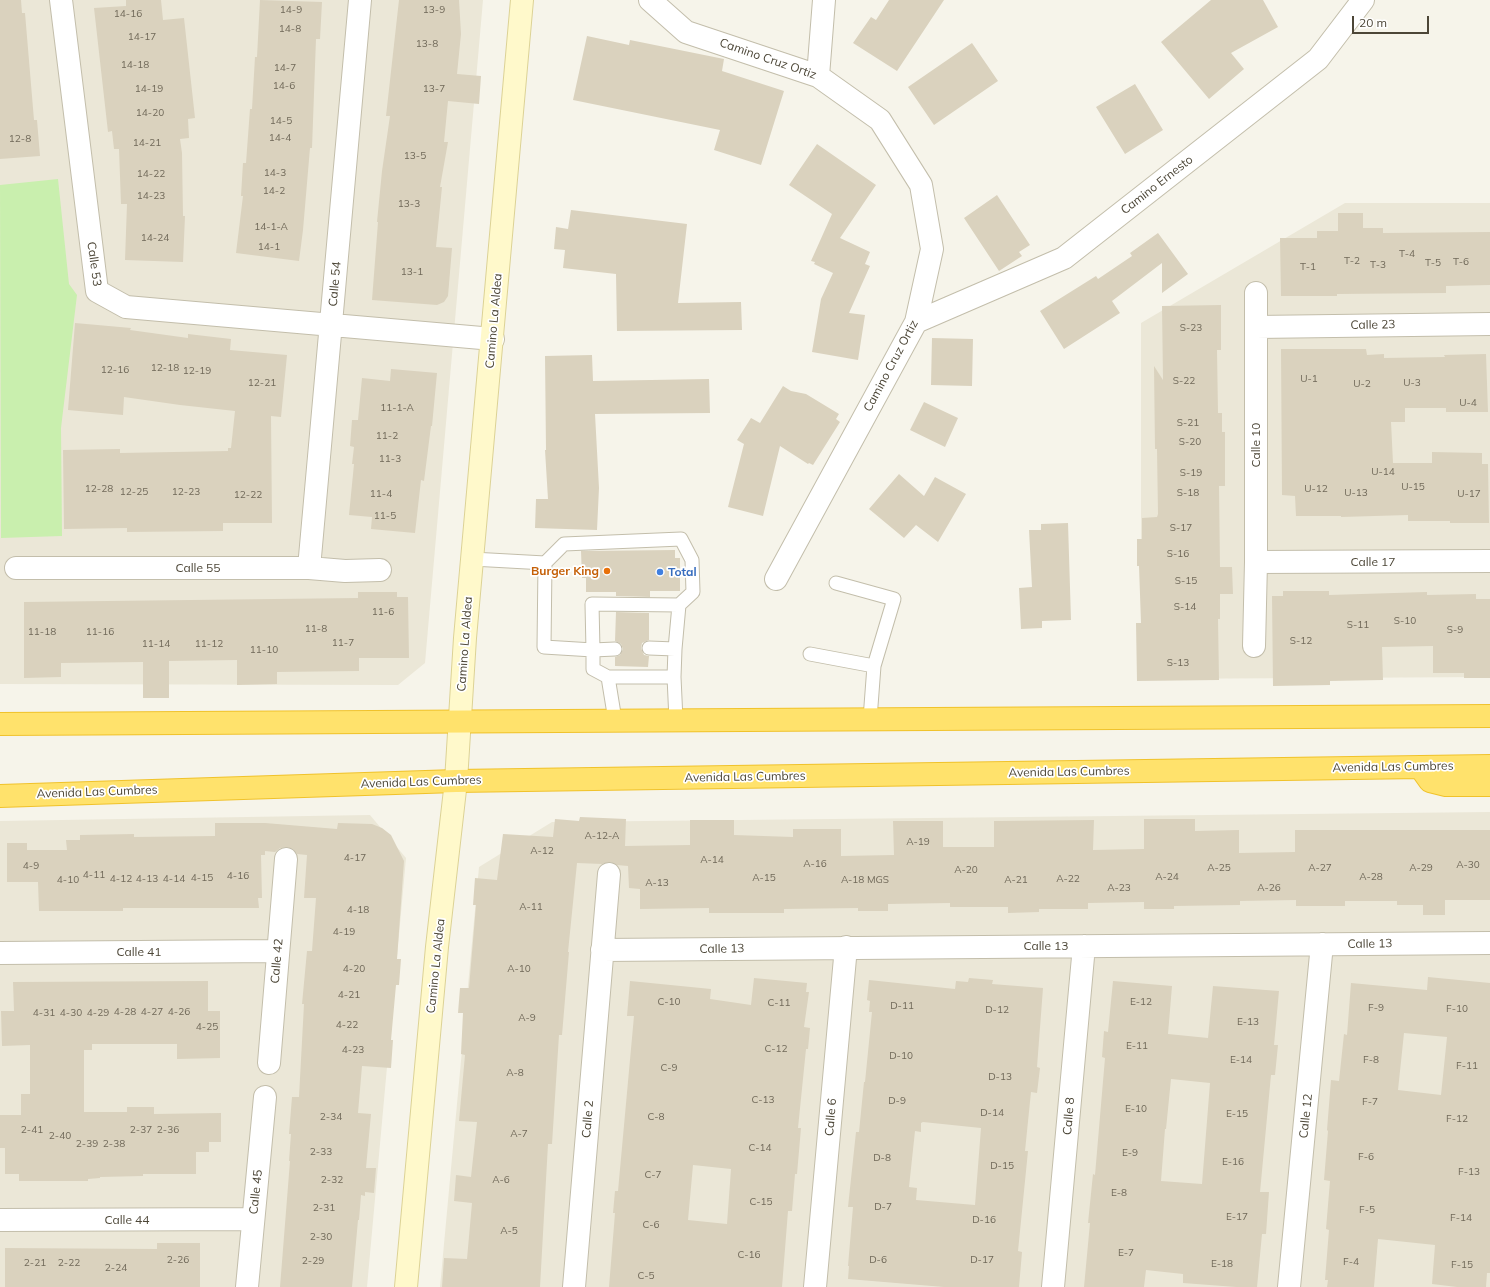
<!DOCTYPE html>
<style>
body{margin:0}
#map{position:relative;width:1490px;height:1287px;overflow:hidden;background:#f6f4ea;font-family:Mulish,sans-serif}
canvas{display:block}
.scale{position:absolute;left:1352px;top:16px;width:77px;height:18px;box-sizing:border-box;border:2px solid #4c4637;border-top:0;padding-left:5px;font-size:12px;line-height:14px;white-space:nowrap;color:#4c4637;-webkit-text-stroke:3px #fff;paint-order:stroke}
</style>
<div id="map">
<canvas width="1490" height="1287"></canvas>
<div class="scale">20 m</div>
</div>
<script>
const g = document.querySelector('canvas').getContext('2d');
g.lineJoin = 'round';
function fill(path, color) { g.fillStyle = color; g.fill(path, 'evenodd'); }
const poly = rows => new Path2D(rows.map(r => 'M' + r).join(''));
function stroke(path, color, width, dash) { g.strokeStyle = color; g.lineWidth = width; g.lineCap = dash ? 'butt' : 'round'; g.setLineDash(dash || []); g.stroke(path); }
function drawText(font, color, halo, rows, align = 'center') {
  g.font = font + ' Mulish,sans-serif'; g.lineWidth = 3.5; g.setLineDash([]); g.textBaseline = 'middle'; g.strokeStyle = halo; g.fillStyle = color; for (const [text, x, y, turn = 0] of rows) {
    g.save(); g.translate(x, y); g.rotate((+turn || 0) * Math.PI / 180); g.textAlign = isNaN(turn) ? turn : align; if (halo) g.strokeText(text, 0, 0); g.fillText(text, 0, 0); g.restore();
  }
}
fill(poly([
 [0,0,483,0,425,663,398,685,0,684],
 [1345,203,1490,203,1490,677,1141,679,1141,323],
 [1490,812,1490,1287,440,1287,479,867,552,822],
 [370,815,406,858,367,1287,0,1287,0,821]
]), '#ebe7d7');
fill(poly([
 [58,179,69,284,77,295,61,428,62,536,1,538,0,185]
]), '#c9efae');
fill(poly([
 [0,0,21,0,22,13,25,13,34,120,37,120,40,156,0,159],
 [126,0,161,0,163,20,184,18,195,118,188,119,189,138,180,139,182,153,183,216,185,216,183,262,125,260,127,204,121,204,119,149,114,149,112,131,108,132,94,8,126,6],
 [260,0,322,2,320,39,316,39,312,148,310,148,303,230,299,261,236,253,243,196,241,196,243,163,246,163,250,109,252,109,255,57,257,57],
 [399,0,459,0,461,34,457,74,481,76,479,104,448,101,444,142,448,142,440,187,442,187,436,247,452,248,448,296,444,302,437,305,372,300,378,222,377,222,382,171,390,116,386,116],
 [889,0,944,0,897,71,853,43,871,17,876,20],
 [1211,0,1263,0,1278,27,1231,53,1244,69,1209,99,1161,42],
 [587,36,629,45,630,40,724,59,722,71,784,91,761,165,714,150,720,130,573,100],
 [972,43,998,81,934,125,908,87],
 [1135,84,1163,130,1125,154,1096,107],
 [817,144,876,185,840,238,870,252,865,264,870,266,849,313,865,315,858,360,812,352,821,299,833,273,814,264,815,262,811,261,832,214,789,185],
 [997,195,1030,245,1019,252,1022,256,999,271,964,218],
 [571,210,687,224,678,303,741,302,742,330,617,331,616,274,563,268,565,250,554,249,556,227,568,229],
 [1338,213,1363,213,1363,228,1383,228,1383,233,1490,232,1490,285,1446,286,1446,293,1337,294,1337,296,1281,296,1280,238,1317,238,1317,231,1338,231],
 [1158,233,1188,274,1162,293,1162,263,1112,301,1120,313,1064,349,1040,311,1096,276,1098,279,1132,256,1130,253],
 [1221,305,1221,350,1217,350,1218,413,1222,413,1222,432,1225,432,1225,486,1219,486,1220,567,1232,567,1233,594,1220,594,1220,619,1218,619,1219,680,1137,681,1136,623,1141,623,1139,566,1137,566,1137,539,1142,539,1142,518,1157,517,1158,514,1157,449,1155,449,1154,366,1163,380,1162,306],
 [75,323,131,328,130,330,188,338,188,334,231,339,230,350,287,355,281,417,271,416,272,523,223,523,223,531,127,532,127,528,64,529,63,450,120,449,120,453,228,451,228,448,231,448,235,411,180,405,124,397,123,415,68,410],
 [932,338,973,339,972,386,931,385],
 [1281,349,1366,349,1367,355,1384,354,1384,358,1445,357,1444,355,1486,354,1488,412,1446,412,1446,408,1405,408,1405,422,1391,422,1393,463,1432,463,1432,452,1482,453,1482,464,1488,464,1489,523,1450,523,1450,521,1408,521,1408,515,1341,517,1341,516,1296,516,1295,496,1282,495],
 [592,355,593,381,709,379,710,413,595,414,599,488,597,530,535,528,536,499,548,499,545,450,546,450,545,356],
 [391,369,437,373,432,426,431,426,424,481,421,480,415,533,371,529,372,517,349,515,354,464,352,464,354,447,350,446,352,420,358,420,362,378,390,381],
 [783,386,791,391,806,394,839,414,836,419,840,422,813,465,809,463,808,464,780,446,763,516,728,507,744,444,737,440,751,418,760,423],
 [924,402,958,418,945,447,910,430],
 [899,474,924,496,935,477,966,494,938,542,916,525,904,538,869,509],
 [1068,523,1071,620,1042,621,1042,628,1021,629,1019,588,1032,587,1029,530,1041,530,1041,524],
 [675,550,675,558,680,558,680,591,650,591,650,597,616,596,616,592,586,592,586,578,582,578,581,551],
 [1283,591,1329,591,1329,595,1427,592,1427,595,1476,594,1476,599,1490,599,1490,678,1464,678,1464,673,1433,673,1433,646,1382,647,1383,680,1330,681,1330,685,1273,686,1272,596,1283,596],
 [358,592,397,592,397,597,408,597,409,658,359,658,359,671,277,672,277,684,237,685,237,660,169,661,169,698,143,698,143,662,61,663,61,677,24,678,24,602,358,598],
 [616,612,649,613,649,640,642,643,641,648,644,655,649,656,648,667,615,666,615,657,620,655,623,649,621,644,615,641],
 [580,817,626,819,625,846,690,845,690,820,734,820,734,835,793,837,793,829,841,829,841,856,894,855,893,821,943,821,943,847,994,847,994,821,1094,820,1093,850,1144,849,1144,819,1195,819,1195,831,1239,830,1239,853,1295,852,1295,830,1490,830,1490,900,1445,900,1445,915,1423,915,1423,905,1397,905,1397,901,1345,901,1345,906,1296,906,1296,900,1240,901,1240,905,1174,906,1174,909,1144,909,1144,902,1088,903,1088,909,1039,909,1039,912,1008,913,1008,907,950,907,950,903,888,904,888,911,858,911,858,908,784,909,784,913,709,913,709,908,640,909,640,889,629,888,628,866,617,865,610,862,602,864,577,863,568,952,569,952,562,1035,559,1035,552,1144,548,1144,540,1287,442,1287,444,1258,467,1259,472,1203,454,1201,456,1175,471,1177,477,1122,459,1121,465,1055,461,1054,463,1013,458,1013,460,988,469,988,476,905,473,905,475,878,497,880,503,834,553,837,555,819,579,821],
 [215,823,265,823,337,829,338,823,372,824,382,828,391,835,404,861,397,959,401,959,399,985,396,985,391,1040,393,1040,391,1068,362,1066,358,1113,371,1114,366,1168,376,1168,374,1193,365,1192,365,1196,361,1195,359,1220,358,1220,352,1287,280,1287,290,1161,289,1161,291,1134,289,1134,292,1097,299,1097,304,1004,302,1004,307,951,312,951,316,898,304,898,307,855,297,854,293,849,287,847,280,848,275,852,265,851,265,855,261,855,262,898,258,898,259,908,123,908,123,911,39,911,38,882,7,882,7,843,27,843,27,850,67,850,66,840,80,840,80,835,134,834,134,837,215,836],
 [1428,977,1490,983,1490,1273,1487,1273,1486,1287,1457,1287,1432,1284,1435,1245,1378,1239,1374,1287,1327,1287,1328,1280,1325,1280,1329,1230,1326,1229,1330,1181,1324,1180,1328,1131,1327,1130,1331,1080,1339,1081,1344,1034,1347,1035,1351,983,1427,990],
 [1404,1033,1447,1037,1441,1095,1398,1090],
 [754,978,807,983,806,992,809,992,804,1027,810,1028,808,1049,806,1049,798,1128,801,1128,797,1174,795,1174,792,1211,788,1211,782,1287,609,1287,615,1213,613,1213,615,1191,618,1191,634,1016,627,1016,630,981,711,989,710,999,751,1005],
 [693,1165,731,1169,727,1224,688,1220],
 [969,978,993,980,992,984,1043,988,1037,1067,1040,1068,1037,1093,1031,1092,1025,1151,1028,1151,1018,1251,1022,1252,1019,1287,944,1287,848,1279,849,1266,848,1266,853,1207,848,1207,856,1132,859,1132,864,1082,865,1082,872,1012,869,1012,870,1001,867,1000,869,980,955,989,956,981,968,982],
 [923,1122,981,1128,975,1205,916,1200,917,1188,909,1187,915,1131,921,1132,921,1123],
 [208,981,208,1011,220,1011,220,1058,177,1059,177,1044,92,1044,92,1050,84,1050,84,1112,127,1112,127,1107,154,1107,154,1114,221,1113,221,1142,209,1142,209,1152,196,1152,196,1174,143,1174,143,1176,100,1177,100,1178,88,1179,88,1181,19,1181,19,1174,5,1174,5,1148,0,1148,0,1115,21,1115,21,1094,30,1094,30,1045,2,1046,1,1011,14,1011,13,982],
 [1113,981,1172,986,1168,1034,1208,1038,1213,986,1279,991,1274,1045,1278,1045,1275,1075,1271,1075,1260,1192,1269,1192,1266,1234,1262,1234,1257,1287,1236,1287,1183,1283,1183,1274,1146,1270,1144,1287,1084,1287,1090,1223,1088,1223,1093,1174,1095,1175,1105,1058,1102,1057,1104,1031,1108,1032],
 [1171,1079,1210,1083,1202,1184,1161,1181,1165,1129,1166,1129],
 [157,1243,200,1243,200,1287,5,1287,5,1248,157,1249]
]), '#dad2be');
const lane = poly([
 [472,559,545,563,544,647,593,650,592,604,679,605,675,649],
 [545,563,564,544,681,539,692,560,693,592,679,605],
 [836,583,894,599,874,666,870,719],
 [649,648,675,649,674,677],
 [615,649,593,650,593,669,608,677,674,677,676,720],
 [810,654,874,666],
 [608,677,615,720]
]);
const street = poly([
 [61,0,97,291,126,307,493,339],
 [650,0,686,32,818,76,880,120,921,185,932,249,916,322,776,579],
 [818,76,824,0],
 [916,322,1064,258,1318,59,1363,0],
 [1256,327,1490,324],
 [1256,562,1490,561],
 [16,568,309,568,345,571,380,570],
 [309,568,360,0],
 [1254,646,1256,562,1256,293],
 [602,950,1490,943],
 [0,953,277,951],
 [269,1063,286,859],
 [0,1220,253,1219],
 [247,1287,265,1097],
 [574,1287,609,874],
 [815,1287,846,947],
 [1053,1287,1084,946],
 [1289,1287,1322,944]
]);
const secondary = poly([
 [406,1287,437,947,456,781,465,638,522,0]
]);
const highway = poly([
 [0,724,1490,716],
 [1420,767,1430,781,1446,785,1490,785],
 [0,796,456,781,1490,766]
]);
stroke(lane, '#c3beab', 15);
stroke(street, '#c3beab', 24);
stroke(secondary, '#dcd295', 24);
stroke(highway, '#f0c22b', 24);
stroke(lane, '#fff', 13);
stroke(street, '#fff', 22);
stroke(secondary, '#fff9cb', 22);
stroke(highway, '#ffe26c', 22);
for (const [x, y, r, color] of [
 [607,571,4,"#e8710a"],
 [660,572,4,"#3f7fe0"]
]) { const dot = new Path2D(); dot.arc(x, y, r, 0, 2 * Math.PI); g.fillStyle = color; g.fill(dot); stroke(dot, '#fff', 1.5); }
drawText('10px', '#706959', null, [
 ["14-9",291,10],
 ["13-9",434,10],
 ["14-16",128,14],
 ["14-8",290,29],
 ["14-17",142,37],
 ["13-8",427,44],
 ["14-18",135,65],
 ["14-7",285,68],
 ["14-6",284,86],
 ["14-19",149,89],
 ["13-7",434,89],
 ["14-20",150,113],
 ["14-5",281,121],
 ["14-4",280,138],
 ["12-8",20,139],
 ["14-21",147,143],
 ["13-5",415,156],
 ["14-3",275,173],
 ["14-22",151,174],
 ["14-2",274,191],
 ["14-23",151,196],
 ["13-3",409,204],
 ["14-1-A",271,227],
 ["14-24",155,238],
 ["14-1",269,247],
 ["T-4",1407,254],
 ["T-2",1352,261],
 ["T-6",1461,262],
 ["T-5",1433,263],
 ["T-3",1378,265],
 ["T-1",1308,267],
 ["13-1",412,272],
 ["S-23",1191,328],
 ["12-18",165,368],
 ["12-16",115,370],
 ["12-19",197,371],
 ["U-1",1309,379],
 ["S-22",1184,381],
 ["12-21",262,383],
 ["U-3",1412,383],
 ["U-2",1362,384],
 ["U-4",1468,403],
 ["11-1-A",397,408],
 ["S-21",1188,423],
 ["11-2",387,436],
 ["S-20",1190,442],
 ["11-3",390,459],
 ["U-14",1383,472],
 ["S-19",1191,473],
 ["U-15",1413,487],
 ["12-28",99,489],
 ["U-12",1316,489],
 ["12-25",134,492],
 ["12-23",186,492],
 ["S-18",1188,493],
 ["U-13",1356,493],
 ["11-4",381,494],
 ["U-17",1469,494],
 ["12-22",248,495],
 ["11-5",385,516],
 ["S-17",1181,528],
 ["S-16",1178,554],
 ["S-15",1186,581],
 ["S-14",1185,607],
 ["11-6",383,612],
 ["S-10",1405,621],
 ["S-11",1358,625],
 ["11-8",316,629],
 ["S-9",1455,630],
 ["11-18",42,632],
 ["11-16",100,632],
 ["S-12",1301,641],
 ["11-7",343,643],
 ["11-14",156,644],
 ["11-12",209,644],
 ["11-10",264,650],
 ["S-13",1178,663],
 ["A-12-A",602,836],
 ["A-19",918,842],
 ["A-12",542,851],
 ["4-17",355,858],
 ["A-14",712,860],
 ["A-16",815,864],
 ["A-30",1468,865],
 ["4-9",31,866],
 ["A-25",1219,868],
 ["A-27",1320,868],
 ["A-29",1421,868],
 ["A-20",966,870],
 ["4-11",94,875],
 ["4-16",238,876],
 ["A-24",1167,877],
 ["A-28",1371,877],
 ["4-15",202,878],
 ["A-15",764,878],
 ["4-12",121,879],
 ["4-13",147,879],
 ["4-14",174,879],
 ["A-22",1068,879],
 ["4-10",68,880],
 ["A-18 MGS",865,880],
 ["A-21",1016,880],
 ["A-13",657,883],
 ["A-23",1119,888],
 ["A-26",1269,888],
 ["A-11",531,907],
 ["4-18",358,910],
 ["4-19",344,932],
 ["4-20",354,969],
 ["A-10",519,969],
 ["4-21",349,995],
 ["C-10",669,1002],
 ["E-12",1141,1002],
 ["C-11",779,1003],
 ["D-11",902,1006],
 ["F-9",1376,1008],
 ["F-10",1457,1009],
 ["D-12",997,1010],
 ["4-28",125,1012],
 ["4-27",152,1012],
 ["4-26",179,1012],
 ["4-31",44,1013],
 ["4-30",71,1013],
 ["4-29",98,1013],
 ["A-9",527,1018],
 ["E-13",1248,1022],
 ["4-22",347,1025],
 ["4-25",207,1027],
 ["E-11",1137,1046],
 ["C-12",776,1049],
 ["4-23",353,1050],
 ["D-10",901,1056],
 ["E-14",1241,1060],
 ["F-8",1371,1060],
 ["F-11",1467,1066],
 ["C-9",669,1068],
 ["A-8",515,1073],
 ["D-13",1000,1077],
 ["C-13",763,1100],
 ["D-9",897,1101],
 ["F-7",1370,1102],
 ["E-10",1136,1109],
 ["D-14",992,1113],
 ["E-15",1237,1114],
 ["2-34",331,1117],
 ["C-8",656,1117],
 ["F-12",1457,1119],
 ["2-41",32,1130],
 ["2-37",141,1130],
 ["2-36",168,1130],
 ["A-7",519,1134],
 ["2-40",60,1136],
 ["2-39",87,1144],
 ["2-38",114,1144],
 ["C-14",760,1148],
 ["2-33",321,1152],
 ["E-9",1130,1153],
 ["F-6",1366,1157],
 ["D-8",882,1158],
 ["E-16",1233,1162],
 ["D-15",1002,1166],
 ["F-13",1469,1172],
 ["C-7",653,1175],
 ["2-32",332,1180],
 ["A-6",501,1180],
 ["E-8",1119,1193],
 ["C-15",761,1202],
 ["D-7",883,1207],
 ["2-31",324,1208],
 ["F-5",1367,1210],
 ["E-17",1237,1217],
 ["F-14",1461,1218],
 ["D-16",984,1220],
 ["C-6",651,1225],
 ["A-5",509,1231],
 ["2-30",321,1237],
 ["E-7",1126,1253],
 ["C-16",749,1255],
 ["2-26",178,1260],
 ["D-6",878,1260],
 ["D-17",982,1260],
 ["2-29",313,1261],
 ["F-4",1351,1262],
 ["2-21",35,1263],
 ["2-22",69,1263],
 ["E-18",1222,1264],
 ["F-15",1462,1265],
 ["2-24",116,1268],
 ["C-5",646,1276]
]);
drawText('12px', '#4c4637', '#fff', [
 ["Camino Cruz Ortiz",768,59,19],
 ["Camino Ernesto",1157,185,-38],
 ["Calle 53",94,264,82],
 ["Calle 54",335,284,-85],
 ["Camino La Aldea",494,321,-85],
 ["Calle 23",1373,325,-1],
 ["Camino Cruz Ortiz",891,366,-62],
 ["Calle 10",1256,445,-90],
 ["Calle 17",1373,562],
 ["Calle 55",198,568],
 ["Camino La Aldea",465,644,-86],
 ["Avenida Las Cumbres",1393,767,-1],
 ["Avenida Las Cumbres",1069,772,-1],
 ["Avenida Las Cumbres",745,777,-1],
 ["Avenida Las Cumbres",421,782,-2],
 ["Avenida Las Cumbres",97,792,-2],
 ["Calle 13",1370,944,-1],
 ["Calle 13",1046,946],
 ["Calle 13",722,949,-1],
 ["Calle 41",139,952],
 ["Calle 42",277,961,-85],
 ["Camino La Aldea",436,966,-84],
 ["Calle 8",1069,1116,-85],
 ["Calle 12",1306,1116,-84],
 ["Calle 6",831,1117,-85],
 ["Calle 2",588,1119,-85],
 ["Calle 45",256,1192,-84],
 ["Calle 44",127,1220]
]);
drawText('bold 12px', '#c56008', '#fff', [
 ["Burger King",599,571]
], 'right');
drawText('bold 12px', '#366cbe', '#fff', [
 ["Total",668,572]
], 'left');
</script>
